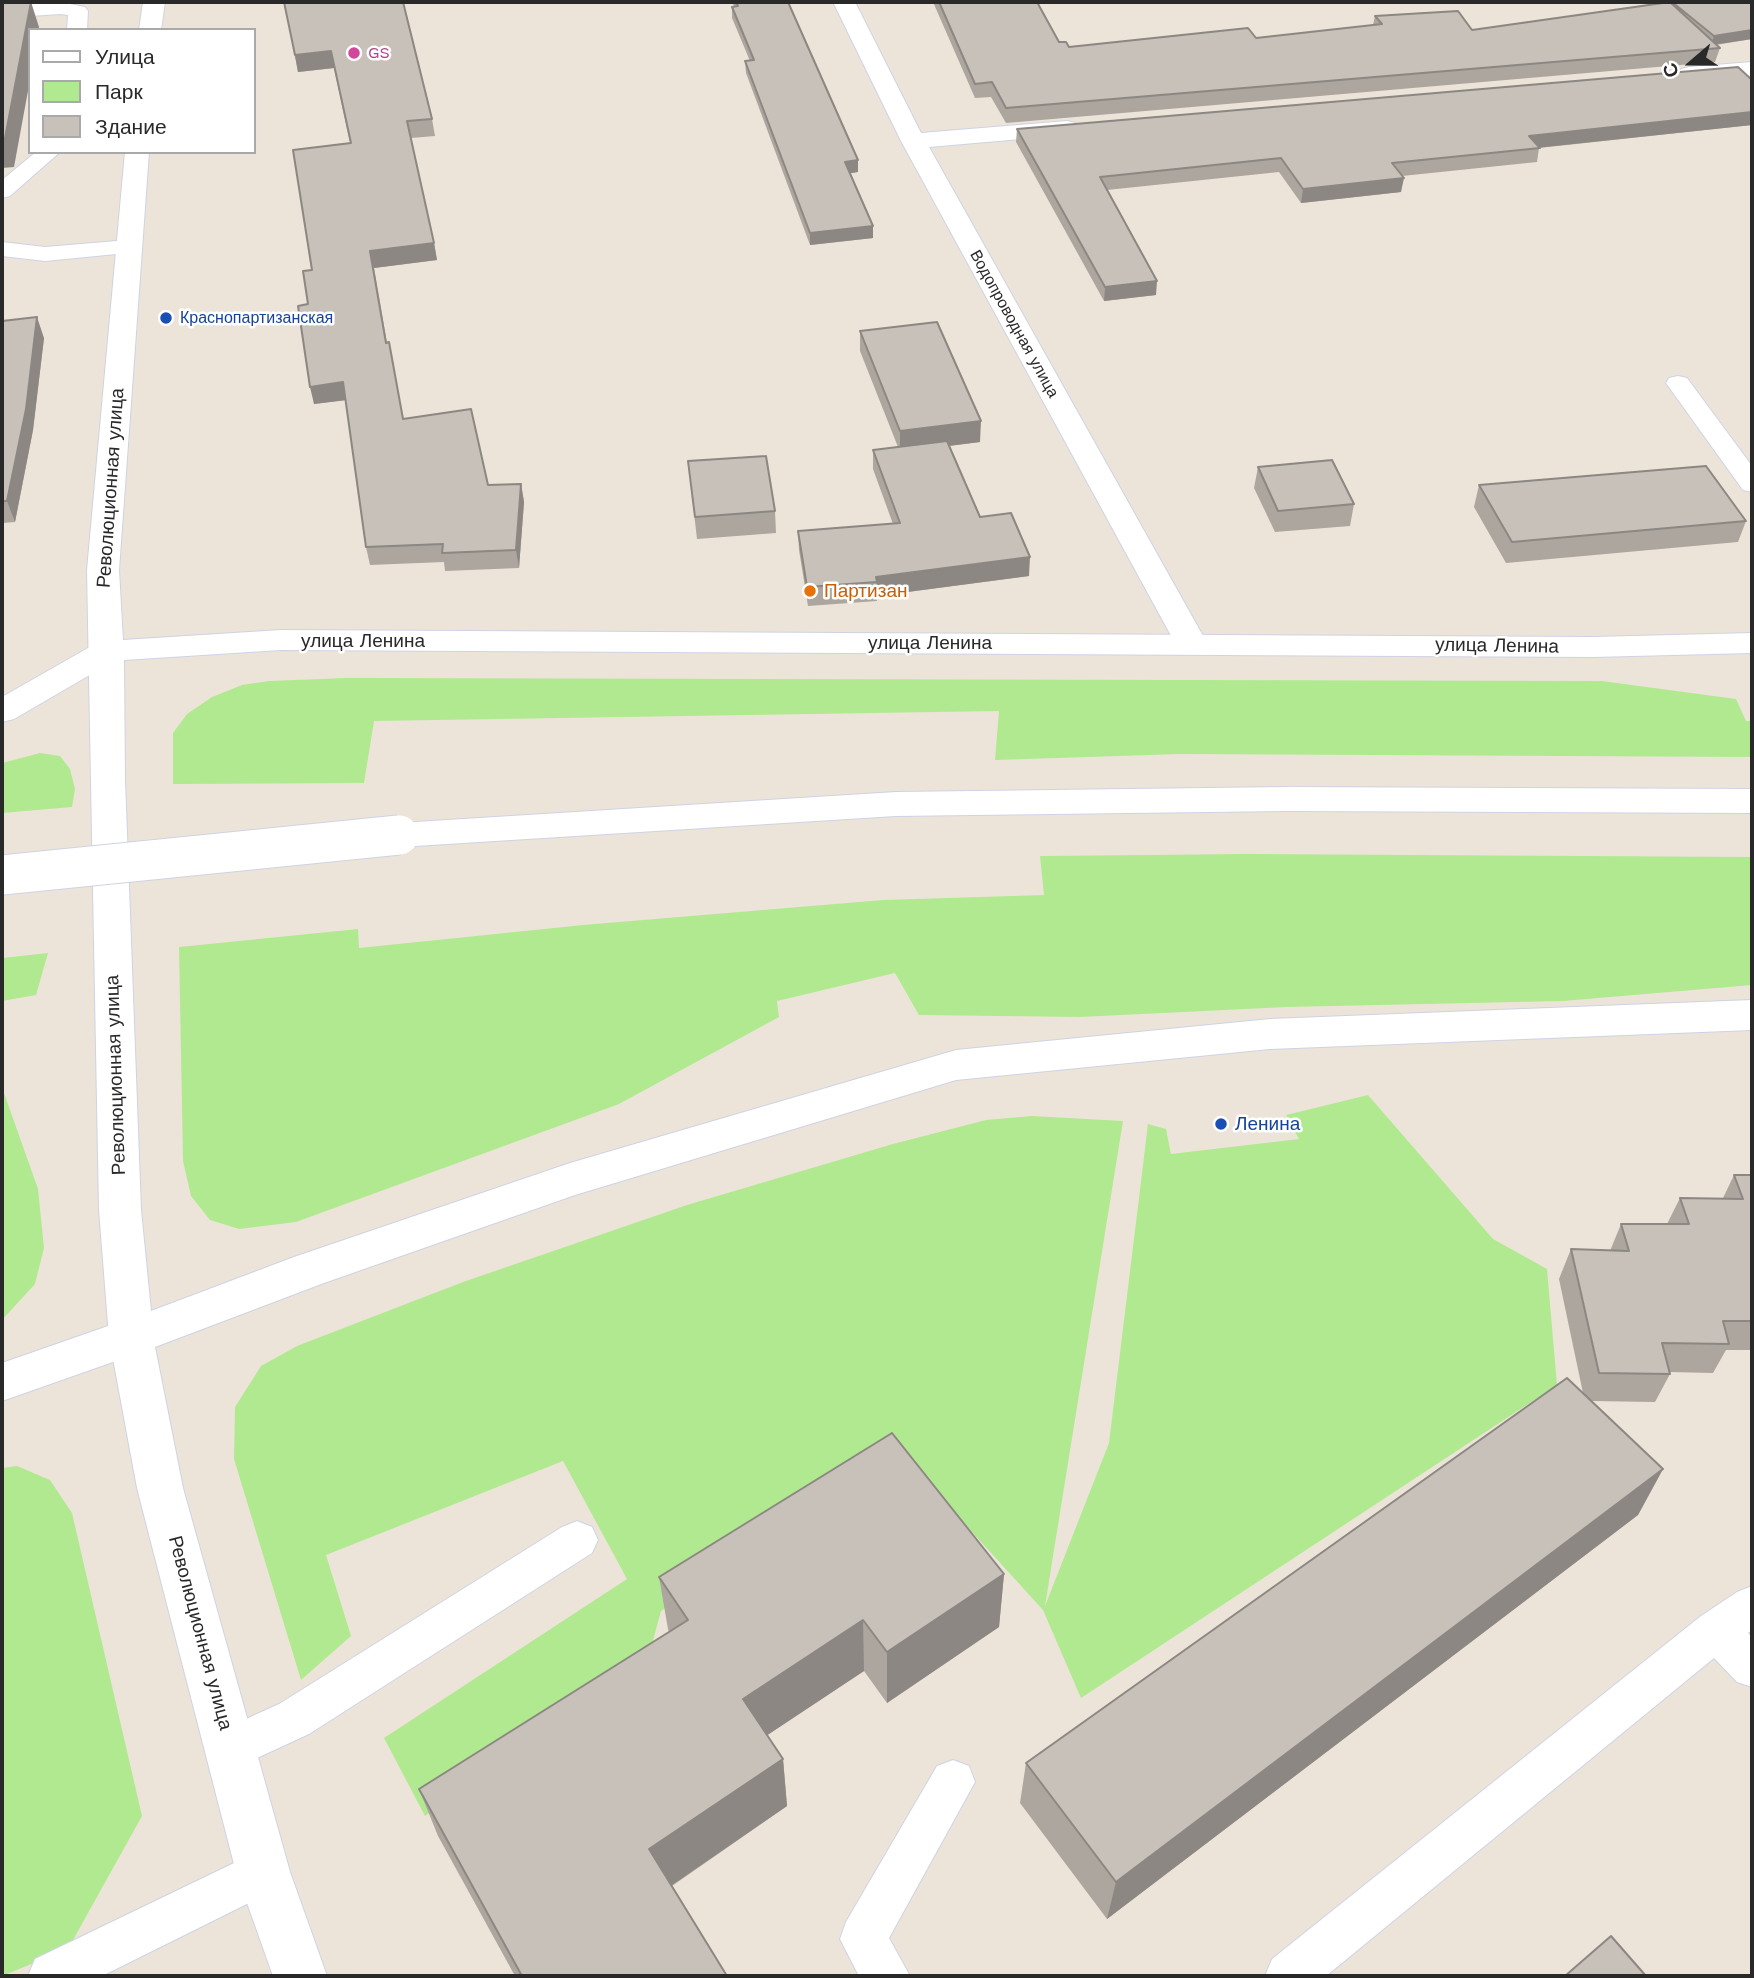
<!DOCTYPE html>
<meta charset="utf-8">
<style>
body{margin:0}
#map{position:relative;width:1754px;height:1978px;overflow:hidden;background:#ede4d9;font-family:"Work Sans",sans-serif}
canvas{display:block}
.frame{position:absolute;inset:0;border:4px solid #292929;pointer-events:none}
.legend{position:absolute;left:28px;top:28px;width:228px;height:126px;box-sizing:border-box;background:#fff;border:2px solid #a9a9a9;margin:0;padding:9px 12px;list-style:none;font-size:21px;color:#292929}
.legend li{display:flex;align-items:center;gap:14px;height:35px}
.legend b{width:35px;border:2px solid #a9a9a9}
.north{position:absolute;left:1656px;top:28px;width:70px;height:70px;-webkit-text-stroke:5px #fff;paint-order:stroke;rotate:250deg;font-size:19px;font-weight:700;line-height:28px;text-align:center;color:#292929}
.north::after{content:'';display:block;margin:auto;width:24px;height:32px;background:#292929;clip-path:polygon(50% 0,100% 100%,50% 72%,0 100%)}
</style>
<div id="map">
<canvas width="1754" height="1978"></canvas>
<div class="frame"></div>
<ul class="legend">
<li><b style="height:9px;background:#fff"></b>Улица</li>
<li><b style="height:19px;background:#b1e990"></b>Парк</li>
<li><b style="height:19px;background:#c8c1b9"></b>Здание</li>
</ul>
<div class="north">С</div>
</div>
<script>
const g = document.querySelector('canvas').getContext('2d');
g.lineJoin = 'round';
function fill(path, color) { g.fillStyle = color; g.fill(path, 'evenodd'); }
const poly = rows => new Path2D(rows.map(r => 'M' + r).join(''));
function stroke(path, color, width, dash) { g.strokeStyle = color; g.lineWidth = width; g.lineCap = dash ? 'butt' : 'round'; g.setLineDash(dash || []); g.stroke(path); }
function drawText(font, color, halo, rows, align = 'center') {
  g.font = font + ' "Work Sans",sans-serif'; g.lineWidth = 5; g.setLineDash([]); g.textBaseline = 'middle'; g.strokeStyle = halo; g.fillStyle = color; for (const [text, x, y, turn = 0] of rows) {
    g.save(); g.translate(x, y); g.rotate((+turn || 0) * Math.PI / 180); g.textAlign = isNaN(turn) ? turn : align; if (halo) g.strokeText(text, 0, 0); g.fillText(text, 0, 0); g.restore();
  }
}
fill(poly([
 [347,678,1602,681,1736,699,1746,721,1752,721,1752,757,1180,754,995,760,999,711,374,721,364,783,173,784,173,733,187,714,212,697,242,685,269,681],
 [40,753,60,756,70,769,75,789,72,807,2,813,2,763],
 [1247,854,1752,857,1752,985,1563,1001,1287,1007,1080,1017,919,1015,895,973,777,1001,779,1017,619,1104,296,1222,239,1229,210,1220,191,1196,183,1161,179,947,358,929,359,948,583,925,883,900,1044,895,1040,856],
 [48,953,36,995,2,1001,2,958],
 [3,1090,38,1189,44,1248,35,1284,2,1320],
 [1368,1095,1493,1239,1547,1269,1557,1385,1081,1698,1043,1610,901,1454,661,1611,647,1663,425,1816,384,1738,627,1579,563,1461,326,1555,351,1636,301,1680,234,1459,235,1407,261,1366,297,1346,463,1282,687,1205,893,1144,986,1120,1032,1116,1123,1121,1045,1606,1109,1443,1148,1124,1166,1129,1171,1154,1299,1139,1286,1115],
 [17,1466,50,1480,72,1513,142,1816,68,1949,2,1976,2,1468]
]), '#b1e990');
const service = poly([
 [60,2,85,7,88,11,87,30,67,30,68,15,60,14,2,18,2,6,60,2],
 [36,152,60,152,10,196,2,198,2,180,36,152],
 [129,240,140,247,137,252,45,261,2,256,2,242,45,247,129,240],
 [1678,376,1687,378,1752,466,1752,492,1743,490,1666,383,1669,378,1678,376],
 [577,1521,592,1527,598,1540,592,1553,309,1734,231,1770,215,1763,209,1748,215,1733,279,1704,562,1527,577,1521],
 [1752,1586,1752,1630,1748,1633,1752,1637,1752,1687,1737,1682,1714,1658,1326,1976,1265,1976,1272,1959,1701,1616,1737,1592,1752,1586],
 [953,1760,969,1766,975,1782,889,1938,910,1976,859,1976,840,1939,846,1922,937,1766,953,1760],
 [263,1849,279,1856,286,1872,279,1888,102,1976,28,1976,35,1959,263,1849]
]);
const minor = poly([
 [833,2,855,2,921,133,1067,121,1076,123,1079,128,1076,133,1067,135,929,147,1207,643,1203,650,1191,653,1179,650,1175,643,901,141,833,2],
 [1752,62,1752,76,1689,81,1681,79,1677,74,1681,69,1689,67,1752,62]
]);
const tertiary = poly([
 [107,641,119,644,123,651,119,658,14,719,2,722,2,697,95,644,107,641],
 [131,1318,147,1324,153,1337,147,1350,2,1401,2,1363,131,1318]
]);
const secondary = poly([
 [143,2,165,2,161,30,139,30,143,2],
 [125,152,149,152,119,570,123,640,281,630,1593,637,1752,633,1752,653,1593,657,281,650,124,660,125,779,141,1210,151,1311,294,1257,570,1163,956,1050,1270,1019,1752,1000,1752,1030,1270,1049,956,1080,575,1195,324,1283,155,1347,183,1488,290,1872,327,1976,273,1976,236,1872,137,1488,109,1337,99,1210,87,570,125,152],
 [1286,787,1752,789,1752,813,1286,811,896,816,399,847,386,844,381,835,386,826,399,823,896,792,1286,787]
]);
stroke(service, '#ced3e4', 2);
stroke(minor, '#ced3e4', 2);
stroke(tertiary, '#ced3e4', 2);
stroke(secondary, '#ced3e4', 2);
fill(service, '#fff');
fill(minor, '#fff');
fill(tertiary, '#fff');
fill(secondary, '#fff');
const secondaryBridge = poly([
 [2,875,399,835]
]);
stroke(secondaryBridge, '#ced3e4', 41, []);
stroke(secondaryBridge, '#fff', 39);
fill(poly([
 [284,2,432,119,435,136,411,138,434,243,437,260,374,268,387,343,403,419,488,485,521,484,524,502,519,568,445,571,444,562,370,565,366,547,346,400,314,404,308,304,312,270,350,143,334,68,298,72],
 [732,2,788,2,858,160,858,172,850,173,873,226,873,238,810,245,746,73,745,61,750,61,732,18,732,7,734,6],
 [933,2,1037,2,1059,42,1069,47,1256,38,1373,25,1375,16,1472,30,1660,4,1658,2,1752,2,1752,39,1716,45,1720,48,1715,62,1006,123,991,97,975,98],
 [1752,80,1752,125,1539,148,1537,162,1402,176,1401,192,1301,203,1279,172,1107,190,1156,295,1104,301,1016,142,1017,129],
 [2,321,44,338,33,430,15,522,2,523],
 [860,331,980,442,949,446,980,517,1029,576,877,596,877,601,808,606,799,550,798,531,893,524,873,469,873,450,898,447,860,351],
 [688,461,775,511,776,533,697,539],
 [1258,467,1354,504,1350,526,1275,532,1254,488],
 [1479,485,1746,521,1738,542,1506,563,1474,507],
 [1734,1175,1752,1175,1752,1350,1726,1350,1713,1373,1669,1372,1670,1374,1655,1402,1592,1401,1663,1469,1638,1515,1107,1919,1020,1803,1026,1763,1583,1393,1559,1279,1571,1249,1610,1251,1621,1224,1667,1224,1680,1198,1723,1198],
 [1004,1574,999,1627,887,1703,864,1671,767,1735,783,1759,787,1806,672,1886,727,1976,515,1976,438,1836,419,1789,669,1632,668,1629,659,1577]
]), '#aca69f');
fill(poly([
 [31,2,39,27,39,30,30,30,30,80,14,167,2,168,2,139],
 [1752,30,1752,39,1711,45,1714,36],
 [331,51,334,68,298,72,295,55],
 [1752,112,1752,125,1526,149,1529,136],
 [858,160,858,172,845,174,845,162],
 [1404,178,1401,192,1301,203,1303,189],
 [873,226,873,238,810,245,810,233],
 [434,243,437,260,374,268,370,251],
 [1157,281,1156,295,1104,301,1105,287],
 [37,317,44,338,33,430,15,522,7,501],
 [343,382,347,400,314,404,310,387],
 [981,421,980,442,900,452,900,431],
 [521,484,524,502,519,568,516,550],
 [1030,557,1029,576,877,596,876,577],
 [1663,1469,1638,1515,1107,1919,1116,1882],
 [1004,1574,999,1627,887,1703,887,1652],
 [863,1620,864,1671,748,1748,743,1699],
 [783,1759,787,1806,659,1894,649,1849]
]), '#8c8782');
const building = poly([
 [2,2,31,2,5,138,2,139,2,2],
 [284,2,403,2,432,119,407,121,434,243,370,251,386,343,389,342,403,419,471,409,488,485,521,484,516,550,442,553,443,544,366,547,343,382,310,387,298,306,308,304,303,271,312,270,293,150,351,143,331,51,295,55,284,2],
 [736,2,788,2,858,160,845,162,873,226,810,233,745,61,754,60,732,7,738,6,736,2],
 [939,2,1037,2,1059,42,1066,42,1069,47,1248,28,1256,38,1382,24,1375,16,1458,11,1472,30,1670,2,1720,48,1006,108,992,82,975,84,939,2],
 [1672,2,1752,2,1752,30,1714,36,1672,2],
 [1738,67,1752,80,1752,112,1529,136,1540,148,1392,163,1404,178,1303,189,1281,158,1100,177,1157,281,1105,287,1017,129,1738,67],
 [37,317,26,409,7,501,2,501,2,321,37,317],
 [937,322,981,421,900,431,860,331,937,322],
 [947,441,980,517,1011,513,1030,557,876,577,877,582,807,587,798,531,900,523,873,450,947,441],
 [766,456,775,511,695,517,688,461,766,456],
 [1332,460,1354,504,1278,511,1258,467,1332,460],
 [1706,466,1746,521,1512,542,1479,485,1706,466],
 [1734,1175,1752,1175,1752,1321,1723,1321,1729,1344,1662,1343,1670,1374,1599,1373,1571,1249,1629,1251,1621,1224,1689,1224,1680,1198,1743,1199,1734,1175],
 [1567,1378,1663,1469,1116,1882,1026,1763,1567,1378],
 [892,1433,1004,1574,887,1652,863,1620,743,1699,783,1759,649,1849,727,1976,522,1976,419,1789,688,1620,659,1577,892,1433],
 [1611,1936,1646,1976,1565,1976,1611,1936]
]);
fill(building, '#c8c1b9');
stroke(building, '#8c8782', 2);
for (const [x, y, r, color] of [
 [354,53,7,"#d1479c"],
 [166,318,7,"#1a4fb4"],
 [810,591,7,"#e8710a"],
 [1221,1124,7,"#1a4fb4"]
]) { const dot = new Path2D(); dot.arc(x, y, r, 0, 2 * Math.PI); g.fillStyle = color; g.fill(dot); stroke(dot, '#fff', 2.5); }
drawText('16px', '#b23c85', '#fff', [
 ["GS",368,53]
], 'left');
drawText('16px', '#164399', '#fff', [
 ["Краснопартизанская",180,318]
], 'left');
drawText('16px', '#292929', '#fff', [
 ["Водопроводная улица",1014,324,61]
]);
drawText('19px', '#292929', '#fff', [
 ["Революционная улица",111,488,-86],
 ["улица Ленина",363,641],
 ["улица Ленина",930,643],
 ["улица Ленина",1497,646,1],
 ["Революционная улица",116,1075,-92],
 ["Революционная улица",200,1633,75]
]);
drawText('19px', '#c56008', '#fff', [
 ["Партизан",824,591]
], 'left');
drawText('19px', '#164399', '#fff', [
 ["Ленина",1235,1124]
], 'left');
</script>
